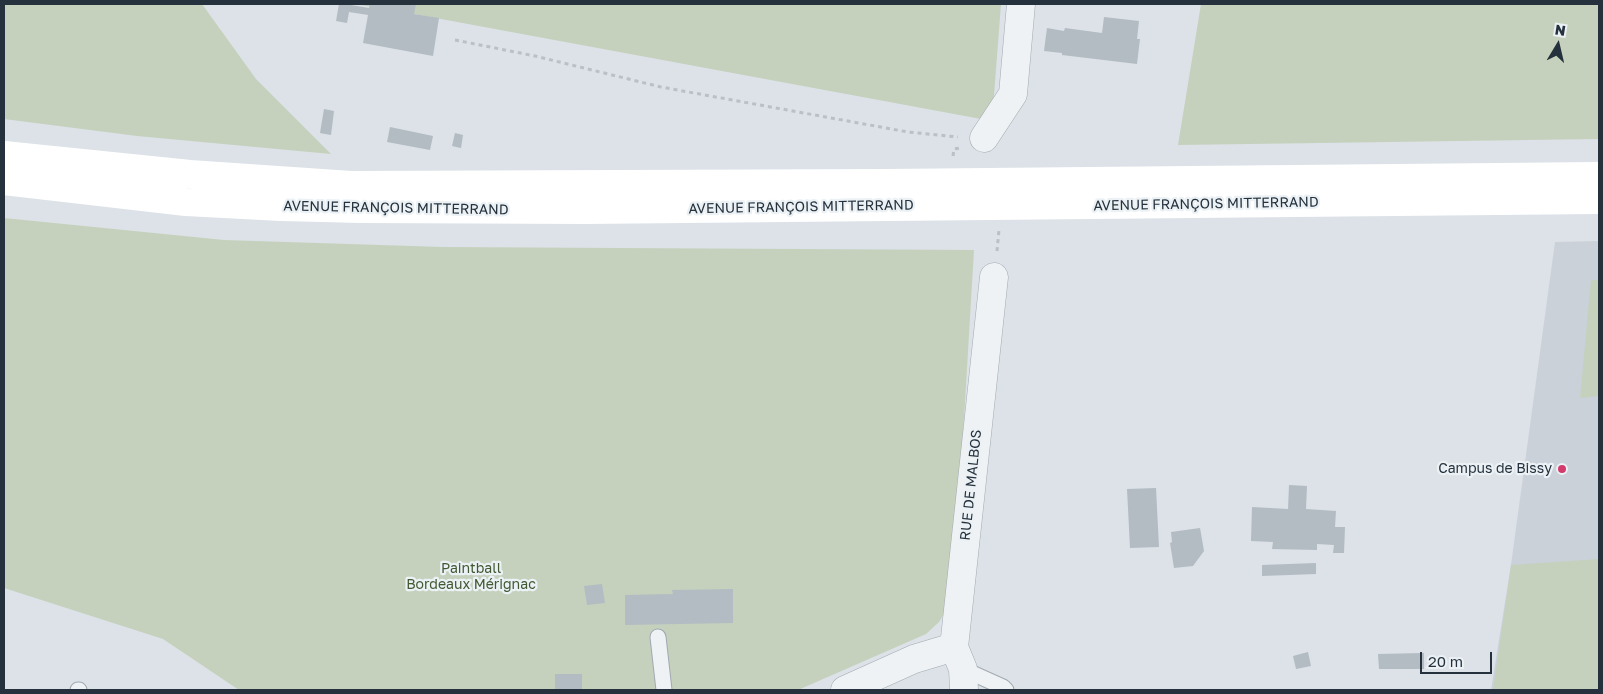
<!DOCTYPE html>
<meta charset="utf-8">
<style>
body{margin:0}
#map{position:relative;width:1603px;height:694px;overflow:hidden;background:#dce2e7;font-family:"Golos Text",sans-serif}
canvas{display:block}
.frame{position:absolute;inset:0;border:5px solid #25323d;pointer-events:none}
.north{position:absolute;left:1533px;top:20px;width:50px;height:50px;-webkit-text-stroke:4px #ebf1f4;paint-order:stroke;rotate:9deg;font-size:14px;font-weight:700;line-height:20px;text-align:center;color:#25323d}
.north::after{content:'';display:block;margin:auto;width:18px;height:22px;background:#25323d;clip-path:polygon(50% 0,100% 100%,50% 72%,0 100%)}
.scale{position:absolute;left:1420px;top:652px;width:72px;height:22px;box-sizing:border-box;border:2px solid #25323d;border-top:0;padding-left:6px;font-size:15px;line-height:18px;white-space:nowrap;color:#25323d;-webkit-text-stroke:4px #ebf1f4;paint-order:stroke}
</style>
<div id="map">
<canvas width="1603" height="694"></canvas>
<div class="frame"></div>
<div class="north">N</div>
<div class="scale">20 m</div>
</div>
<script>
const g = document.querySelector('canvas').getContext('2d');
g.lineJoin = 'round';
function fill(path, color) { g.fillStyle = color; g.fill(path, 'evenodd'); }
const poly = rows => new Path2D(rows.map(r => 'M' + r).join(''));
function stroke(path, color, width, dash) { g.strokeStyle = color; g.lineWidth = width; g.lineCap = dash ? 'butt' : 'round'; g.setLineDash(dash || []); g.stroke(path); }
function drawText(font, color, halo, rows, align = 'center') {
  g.font = font + ' "Golos Text",sans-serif'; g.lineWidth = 4.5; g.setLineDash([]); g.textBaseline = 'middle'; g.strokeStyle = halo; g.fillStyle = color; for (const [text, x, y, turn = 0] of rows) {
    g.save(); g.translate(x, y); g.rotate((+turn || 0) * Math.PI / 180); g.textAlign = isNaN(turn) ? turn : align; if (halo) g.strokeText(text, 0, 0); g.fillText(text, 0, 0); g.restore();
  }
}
fill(poly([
 [1599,241,1599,690,1491,690,1511,565,1555,242]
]), '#cad1d9');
fill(poly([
 [4,4,202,4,256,79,331,154,137,136,4,119],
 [355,4,1001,4,992,121,414,14],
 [1201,4,1599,4,1599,139,1178,145],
 [4,218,224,240,442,247,974,250,956,554,950,603,939,622,926,634,798,690,239,690,163,639,4,588],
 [1591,280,1599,280,1599,396,1580,398],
 [1599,559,1599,690,1493,690,1511,565]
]), '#c5d1bd');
fill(poly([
 [339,4,351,4,351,5,369,8,370,4,416,4,414,14,439,18,433,56,363,43,368,15,349,12,347,23,336,21],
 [1104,17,1139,21,1137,39,1140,39,1137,64,1062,55,1062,53,1044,51,1047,28,1064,31,1065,28,1102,33],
 [324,109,334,111,331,135,320,133],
 [390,127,433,136,430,150,387,142],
 [455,133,463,135,461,148,452,146],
 [1289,485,1307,486,1306,509,1336,511,1335,527,1345,527,1344,553,1333,553,1334,545,1317,544,1317,550,1272,549,1273,542,1251,541,1252,507,1288,509],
 [1156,488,1159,547,1130,548,1127,489],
 [1200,528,1204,551,1193,566,1174,568,1170,543,1172,542,1171,532],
 [1316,563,1316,574,1262,576,1262,565],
 [602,584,605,603,587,605,584,586],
 [733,589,733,623,625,625,625,595,673,594,672,590],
 [1308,652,1311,666,1296,669,1293,656],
 [1424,653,1424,669,1379,669,1378,654],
 [555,674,582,674,582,690,555,690]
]), '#b3bcc3');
const lane = poly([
 [658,637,664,690],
 [963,669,1003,687,1006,690],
 [78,690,79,690]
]);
const street = poly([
 [984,138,1013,94,1021,4],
 [845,690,914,659,954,647],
 [964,690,963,669,954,647,994,277]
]);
stroke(lane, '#a1aab1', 17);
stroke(street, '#a1aab1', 29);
stroke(poly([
 [455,40,535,56,661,87,908,132,958,137],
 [953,156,954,149,960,148],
 [997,251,999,230]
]), '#bac0c5', 3, [4, 4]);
stroke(lane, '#eef2f5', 15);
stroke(street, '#eef2f5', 28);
stroke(poly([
 [4,155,190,174,351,185,885,183,1599,176],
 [4,181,186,202,281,207,361,209,585,210,1599,200]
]), '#fff', 28);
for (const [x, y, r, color] of [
 [1562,469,5,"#d23b6b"]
]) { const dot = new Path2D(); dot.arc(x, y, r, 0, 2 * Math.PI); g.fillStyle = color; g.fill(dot); stroke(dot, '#ebf1f4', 2); }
drawText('14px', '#25323d', '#ebf1f4', [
 ["AVENUE FRANÇOIS MITTERRAND",1206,204,-1],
 ["AVENUE FRANÇOIS MITTERRAND",801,207,-1],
 ["AVENUE FRANÇOIS MITTERRAND",396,208,1],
 ["RUE DE MALBOS",971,485,-84]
]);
drawText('14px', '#25323d', '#ebf1f4', [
 ["Campus de Bissy",1552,469]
], 'right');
drawText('14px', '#405932', '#ebf1f4', [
 ["Paintball",471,569],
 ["Bordeaux Mérignac",471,585]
]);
</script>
